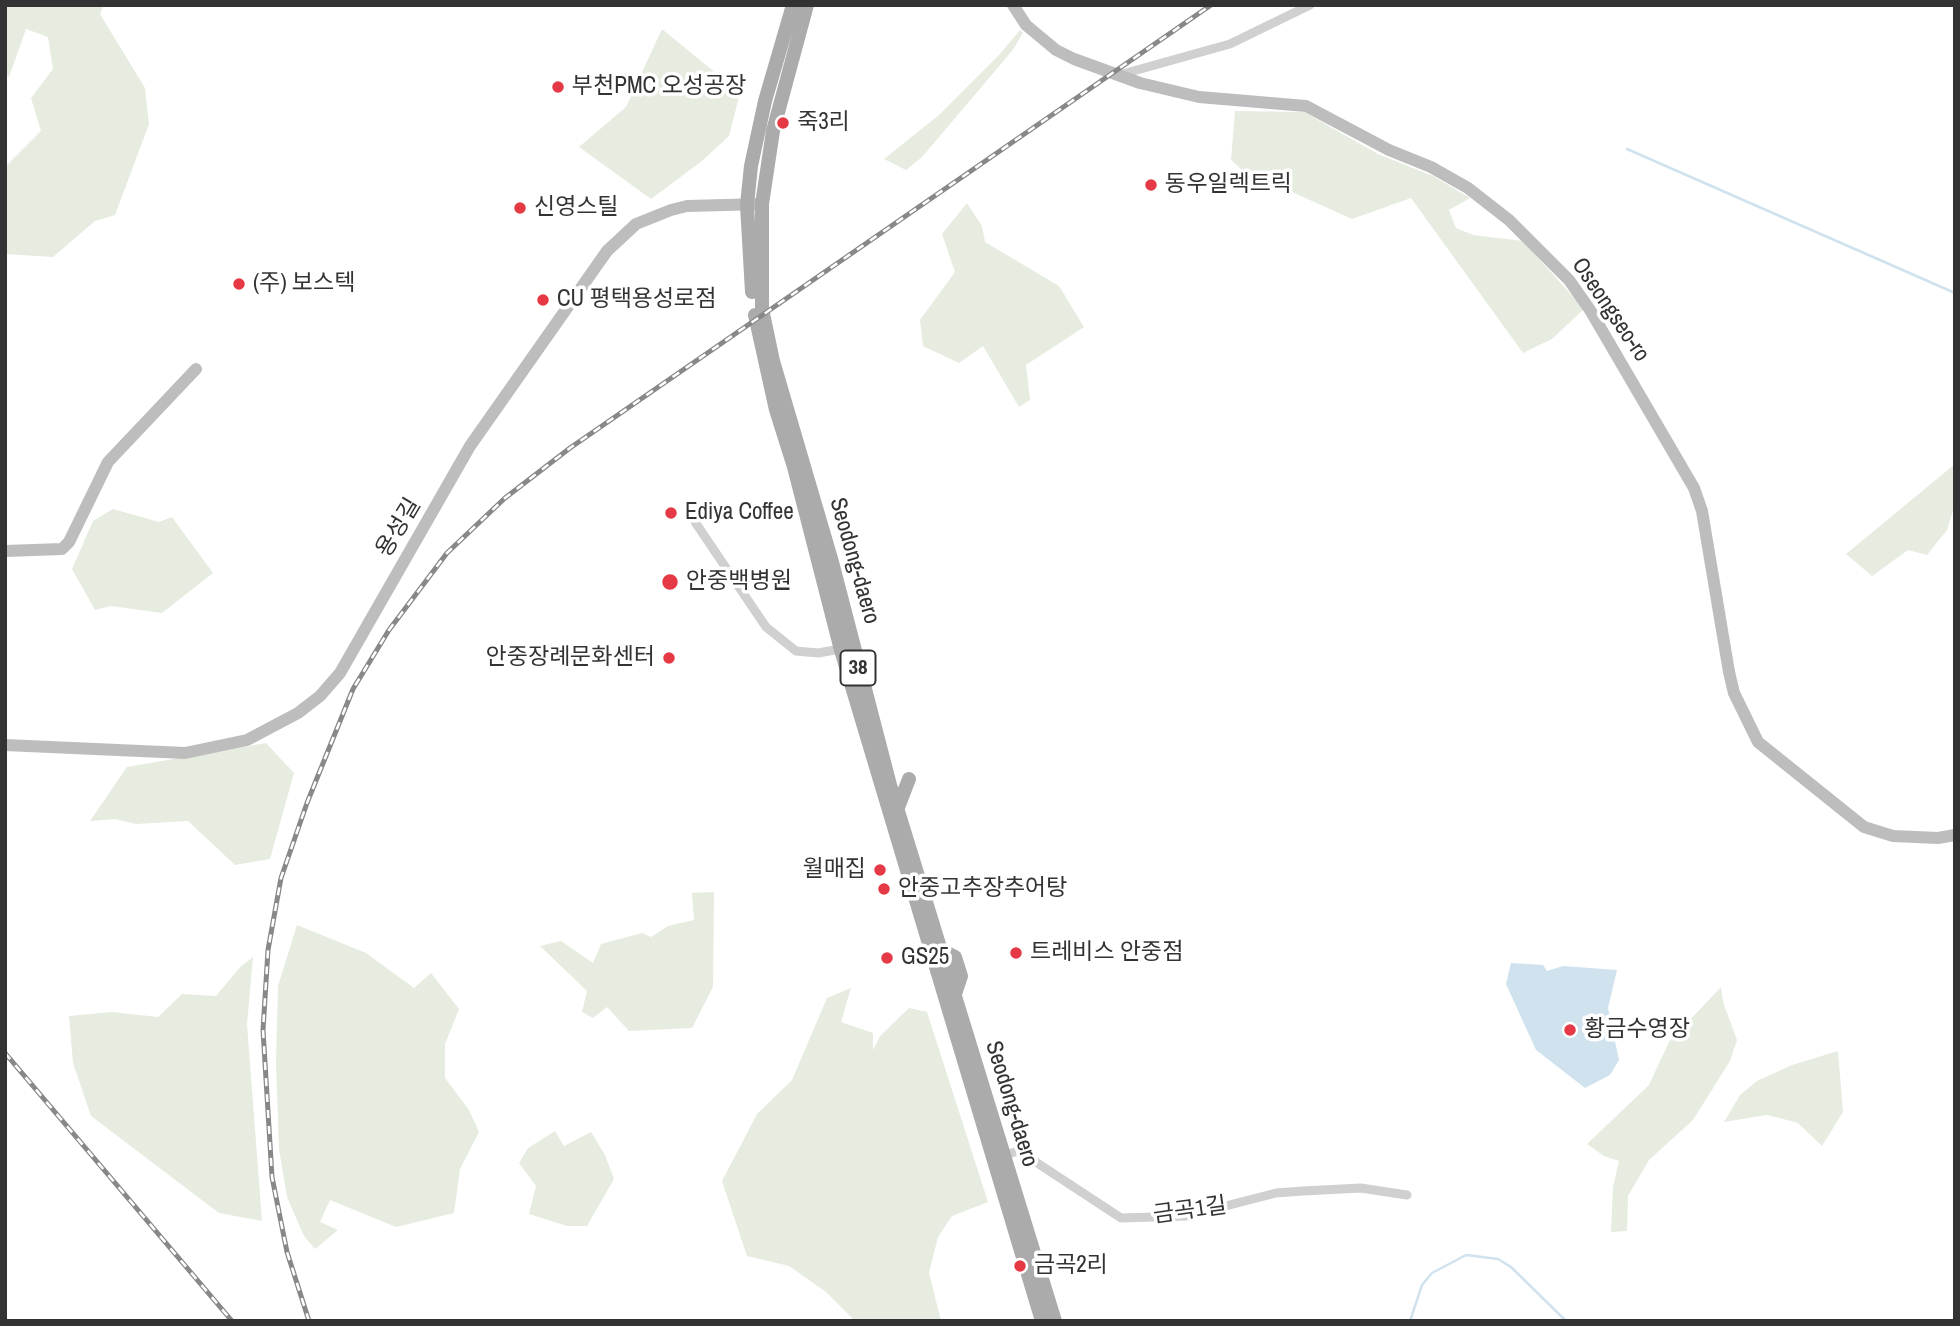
<!DOCTYPE html>
<meta charset="utf-8">
<style>
body{margin:0}
#map{position:relative;width:1960px;height:1326px;overflow:hidden;background:#fff;font-family:"Archivo Narrow",sans-serif}
canvas{display:block}
.frame{position:absolute;inset:0;border:7px solid #333;pointer-events:none}
</style>
<div id="map">
<canvas width="1960" height="1326"></canvas>
<div class="frame"></div>
</div>
<script>
const g = document.querySelector('canvas').getContext('2d');
g.lineJoin = 'round';
function fill(path, color) { g.fillStyle = color; g.fill(path, 'evenodd'); }
const poly = rows => new Path2D(rows.map(r => 'M' + r).join(''));
function stroke(path, color, width, dash) { g.strokeStyle = color; g.lineWidth = width; g.lineCap = dash ? 'butt' : 'round'; g.setLineDash(dash || []); g.stroke(path); }
function drawText(font, color, halo, rows, align = 'center') {
  g.font = font + ' "Archivo Narrow","Noto Sans KR",sans-serif'; g.lineWidth = 7; g.setLineDash([]); g.textBaseline = 'middle'; g.strokeStyle = halo; g.fillStyle = color; for (const [text, x, y, turn = 0] of rows) {
    g.save(); g.translate(x, y); g.rotate((+turn || 0) * Math.PI / 180); g.textAlign = isNaN(turn) ? turn : align; if (halo) g.strokeText(text, 0, 0); g.fillText(text, 0, 0); g.restore();
  }
}
fill(poly([
 [5,5,104,5,100,14,145,88,149,124,115,215,95,221,53,257,5,254,5,167,41,131,31,98,53,69,48,37,26,29,9,77,5,73],
 [662,29,740,93,729,136,702,161,651,199,579,147,626,107],
 [1020,30,1023,33,1012,51,922,157,906,170,884,159,939,115,999,55],
 [1235,111,1304,112,1378,154,1433,176,1470,198,1449,210,1456,228,1473,235,1523,241,1584,309,1552,339,1523,353,1411,198,1352,219,1241,169,1231,160],
 [967,203,982,226,985,242,1059,286,1084,327,1026,365,1030,400,1019,407,983,346,959,363,923,346,920,320,955,272,942,234],
 [1955,464,1955,504,1947,530,1927,555,1908,550,1872,576,1846,554],
 [113,509,159,522,172,517,213,573,162,613,111,606,95,610,72,569,93,521],
 [266,743,294,773,270,859,235,865,188,821,136,824,115,819,90,821,127,767],
 [714,892,713,987,692,1028,629,1031,607,1007,593,1018,582,1012,587,991,540,946,561,941,593,963,601,944,642,933,651,937,668,926,694,920,692,893],
 [297,925,366,953,414,988,431,973,459,1009,445,1044,445,1078,469,1110,479,1132,460,1169,454,1213,396,1227,330,1200,320,1222,338,1230,315,1249,304,1236,287,1197,279,1149,276,1063,278,986],
 [253,957,247,1024,262,1221,219,1213,91,1116,73,1063,69,1016,112,1012,158,1017,182,994,216,996,240,967],
 [1721,987,1723,1002,1737,1040,1730,1061,1693,1120,1649,1160,1628,1196,1627,1231,1611,1232,1613,1187,1619,1161,1604,1156,1587,1144,1649,1085,1669,1042],
 [851,988,841,1022,873,1033,873,1050,880,1036,909,1008,927,1012,988,1202,952,1216,938,1237,929,1273,941,1321,855,1321,826,1292,789,1266,747,1256,722,1181,757,1114,792,1080,827,998],
 [1838,1051,1843,1112,1822,1146,1798,1123,1787,1120,1767,1115,1724,1122,1740,1095,1757,1081,1792,1065],
 [555,1131,564,1146,591,1132,605,1155,614,1179,587,1226,567,1226,529,1214,536,1186,519,1163,528,1148]
]), '#e6ecdf');
fill(poly([
 [1511,963,1543,965,1547,971,1563,966,1617,970,1608,1008,1619,1060,1610,1075,1585,1088,1536,1050,1506,984]
]), '#cfe2ee');
stroke(poly([
 [1627,149,1955,293],
 [1410,1321,1422,1285,1432,1273,1466,1255,1498,1259,1511,1267,1566,1321]
]), '#cfe2ee', 2.5);
stroke(poly([
 [1119,75,1230,44,1310,5],
 [695,522,766,627,796,651,818,653,846,648],
 [1000,1156,1019,1151,1121,1218,1187,1216,1276,1193,1303,1191,1361,1188,1407,1195]
]), '#d0d0d0', 9);
stroke(poly([
 [1013,5,1026,25,1056,50,1074,59,1140,83,1199,97,1306,106,1389,150,1431,167,1468,188,1509,220,1569,280,1590,310,1694,488,1702,511,1729,672,1734,693,1758,742,1864,827,1893,836,1938,838,1955,835],
 [5,551,62,549,69,542,108,462,196,369],
 [5,745,185,753,247,740,298,713,320,696,340,673,470,446,607,251,636,224,671,210,687,206,762,204]
]), '#bdbdbd', 12);
stroke(poly([
 [807,5,773,131,762,204,762,309,773,361,832,562,890,785,1055,1321],
 [752,292,747,205,751,166,765,101,793,5],
 [755,315,776,410,794,467,841,650,1042,1321],
 [897,810,909,779],
 [941,950,955,957,961,976,955,994]
]), '#ababab', 14);
const rail = poly([
 [5,1053,232,1321],
 [309,1321,287,1252,272,1177,263,1030,268,950,281,878,307,803,353,689,389,630,447,553,505,498,570,448,1211,5]
]);
stroke(rail, '#888', 5);
stroke(rail, '#fff', 2.5, [8]);
for (const [x, y, r, color] of [
 [558,87,7,"#e63946"],
 [783,123,7,"#e63946"],
 [1151,185,7,"#e63946"],
 [520,208,7,"#e63946"],
 [239,284,7,"#e63946"],
 [543,300,7,"#e63946"],
 [671,513,7,"#e63946"],
 [670,582,9,"#e63946"],
 [669,658,7,"#e63946"],
 [880,870,7,"#e63946"],
 [884,889,7,"#e63946"],
 [1016,953,7,"#e63946"],
 [887,958,7,"#e63946"],
 [1570,1030,7,"#e63946"],
 [1020,1266,7,"#e63946"]
]) { const dot = new Path2D(); dot.arc(x, y, r, 0, 2 * Math.PI); g.fillStyle = color; g.fill(dot); stroke(dot, '#fff', 2.5); }
for (const [x, y, w] of [
 [858,668,35]
]) { const box = new Path2D(); box.roundRect(x - w / 2, y - 17.5, w, 35, 5); g.fillStyle = '#fff'; g.fill(box); stroke(box, '#333', 2); }
drawText('bold 21px', '#333', null, [
 ["38",858,668]
]);
drawText('23px', '#333', '#fff', [
 ["부천PMC 오성공장",572,87],
 ["죽3리",797,123],
 ["동우일렉트릭",1165,185],
 ["신영스틸",534,208],
 ["(주) 보스텍",253,284],
 ["CU 평택용성로점",557,300],
 ["Ediya Coffee",685,513],
 ["안중백병원",686,582],
 ["안중장례문화센터",655,658,"right"],
 ["월매집",866,870,"right"],
 ["안중고추장추어탕",898,889],
 ["트레비스 안중점",1030,953],
 ["GS25",901,958],
 ["황금수영장",1584,1030],
 ["금곡2리",1034,1266]
], 'left');
drawText('23px', '#333', '#fff', [
 ["Oseongseo-ro",1610,310,56],
 ["용성길",399,528,-59],
 ["Seodong-daero",854,561,74],
 ["Seodong-daero",1011,1104,73],
 ["금곡1길",1190,1211,-8]
]);
</script>
